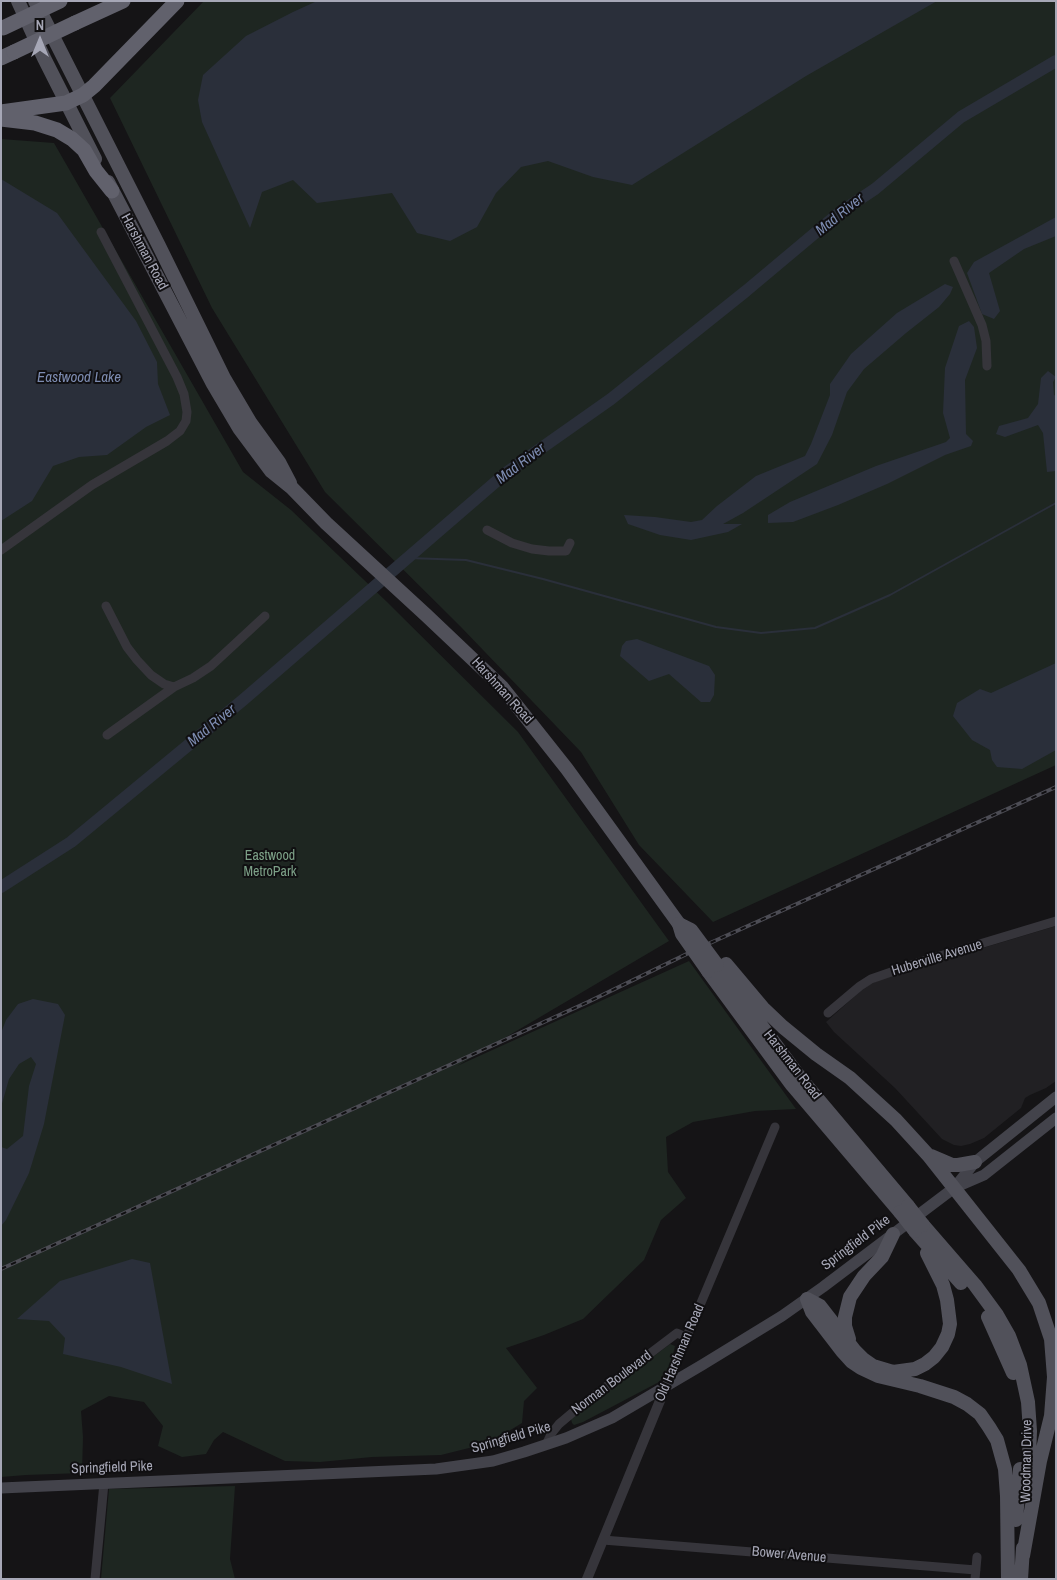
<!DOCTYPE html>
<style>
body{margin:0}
#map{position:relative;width:1057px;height:1580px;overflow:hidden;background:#151416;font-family:"Archivo Narrow",sans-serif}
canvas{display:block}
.frame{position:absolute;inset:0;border:2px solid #a6a7b6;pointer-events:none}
.north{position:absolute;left:15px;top:15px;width:50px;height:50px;-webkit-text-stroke:4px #100f11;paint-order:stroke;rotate:0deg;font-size:14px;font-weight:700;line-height:20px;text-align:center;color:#a6a7b6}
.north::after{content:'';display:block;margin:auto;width:18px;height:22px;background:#a6a7b6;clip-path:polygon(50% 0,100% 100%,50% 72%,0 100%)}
</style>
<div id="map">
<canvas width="1057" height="1580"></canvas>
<div class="frame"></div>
<div class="north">N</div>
</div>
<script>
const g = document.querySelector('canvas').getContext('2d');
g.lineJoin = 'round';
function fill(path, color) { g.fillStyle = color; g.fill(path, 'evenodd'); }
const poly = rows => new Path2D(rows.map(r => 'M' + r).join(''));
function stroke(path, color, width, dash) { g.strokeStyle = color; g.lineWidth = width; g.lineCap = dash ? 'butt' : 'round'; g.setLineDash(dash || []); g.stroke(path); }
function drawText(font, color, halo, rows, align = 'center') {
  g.font = font + ' "Archivo Narrow",sans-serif'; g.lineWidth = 4; g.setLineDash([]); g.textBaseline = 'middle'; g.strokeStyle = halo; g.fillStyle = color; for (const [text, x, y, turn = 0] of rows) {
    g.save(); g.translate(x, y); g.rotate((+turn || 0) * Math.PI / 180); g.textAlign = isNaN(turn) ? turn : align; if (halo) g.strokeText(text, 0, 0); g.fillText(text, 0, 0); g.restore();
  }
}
fill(poly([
 [1056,926,1056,1081,1046,1088,1030,1095,1025,1098,1021,1108,984,1138,970,1144,961,1146,954,1145,942,1139,895,1088,834,1032,826,1022,865,987,883,978]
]), '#212023');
fill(poly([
 [204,1,1056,1,1056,765,713,922,639,845,581,752,460,626,325,492,212,308,110,98],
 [1,139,54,143,243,472,291,510,386,601,518,732,669,941,457,1066,689,961,796,1109,755,1111,693,1122,666,1137,668,1172,686,1198,661,1220,644,1260,583,1319,544,1335,506,1348,537,1388,524,1401,522,1423,489,1443,441,1455,372,1457,320,1462,285,1461,223,1432,214,1440,206,1454,182,1457,158,1446,163,1426,144,1402,109,1396,81,1411,83,1437,82,1473,26,1475,1,1477],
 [670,1344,675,1346,670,1366,666,1375,659,1382,583,1422,574,1425,572,1423,571,1419],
 [235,1486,230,1559,235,1579,101,1579,109,1489]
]), '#1e2621');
fill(poly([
 [317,1,937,1,806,76,632,185,593,177,548,161,521,167,496,193,477,227,450,241,417,233,392,193,317,203,293,180,262,192,250,228,202,122,198,100,203,75,246,36,293,12],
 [1,179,57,213,136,321,157,362,158,384,170,415,146,427,107,455,79,457,53,466,32,501,1,521],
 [1056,217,1056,236,1024,249,989,273,1000,311,994,319,982,314,967,273,974,262],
 [945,284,953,287,950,294,939,307,906,333,864,369,847,392,832,435,817,464,743,513,723,524,742,524,728,532,691,540,660,535,628,524,624,515,655,517,691,522,702,520,717,506,756,476,805,456,811,444,830,395,830,384,851,354,897,313],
 [969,321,974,327,977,348,965,380,966,434,973,441,971,446,945,455,887,484,838,505,793,522,768,523,768,515,790,502,876,466,946,442,950,438,943,413,945,368,959,326],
 [1048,371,1056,377,1053,382,1054,395,1056,396,1056,471,1047,472,1043,433,1038,425,1005,437,996,434,999,426,1028,418,1038,404,1041,378],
 [637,639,709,666,715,675,714,695,710,702,701,702,669,674,649,681,620,656,622,646,626,641],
 [1056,663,1056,750,1022,769,997,767,992,760,990,750,972,740,953,716,957,703,980,689,991,693],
 [33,999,58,1004,65,1015,44,1124,29,1173,6,1220,1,1226,1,1147,7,1149,23,1136,29,1086,36,1064,31,1057,19,1064,9,1079,1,1107,1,1033,6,1020,18,1004],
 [132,1259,150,1263,172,1384,121,1367,63,1354,65,1338,49,1321,17,1319,60,1281]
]), '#2a2f3a');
stroke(poly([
 [408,558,466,560,543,579,716,627,761,633,815,628,890,595,1056,503]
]), '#2a2f3a', 2);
stroke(poly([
 [1,887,71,842,243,700,506,473,611,399,746,291,839,213,875,189,961,117,1056,61]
]), '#2a2f3a', 12);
stroke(poly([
 [954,261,982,325,986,341,987,366],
 [487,530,512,543,532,549,549,551,566,551,570,543],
 [1,550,92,485,167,441,180,431,186,421,187,412,184,394,177,377,101,232],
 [106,606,127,647,137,660,151,675,164,684,174,687,193,678,211,666,265,616],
 [107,735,174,687],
 [828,1013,860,986,871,979,920,962,1056,921],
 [666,1386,775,1127],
 [546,1445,551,1434,559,1424,578,1408,677,1333,686,1337],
 [603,1540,976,1570],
 [95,1579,104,1483],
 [975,1579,977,1557]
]), '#36353b', 9);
stroke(poly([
 [587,1579,666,1386]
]), '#36353b', 10);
stroke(poly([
 [955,1187,975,1162,1056,1097],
 [1,1488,436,1469,493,1461,524,1452,566,1438,612,1418,702,1365,782,1316,823,1287,954,1188,984,1175,1056,1118]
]), '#43434b', 11);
stroke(poly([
 [18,1,44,58,95,159],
 [35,1,159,246,224,378,250,422,279,462,290,483],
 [108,182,213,384,239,428,271,471,292,488,326,523,426,615,502,687,567,769,679,924],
 [726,964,763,1008,783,1027,816,1054,850,1078,896,1120,928,1155,1019,1270,1039,1303,1051,1339,1054,1377,1051,1416,1040,1461,1023,1556],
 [708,971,792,1085,900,1212],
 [723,974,801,1079,908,1206],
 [931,1156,952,1165,958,1165,975,1162],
 [923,1225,975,1285,997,1315,1009,1336,1020,1365,1028,1402,1030,1431,1028,1486],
 [915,1231,961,1283],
 [807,1299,812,1312,842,1351,852,1362,861,1368,878,1376,920,1386,954,1397,967,1404,980,1414,989,1427,997,1440,1005,1469,1007,1496,1008,1579],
 [807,1299,820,1306,855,1351,863,1359,873,1366,893,1372,915,1369,925,1364,934,1357,942,1347,948,1334,950,1324,947,1300,943,1285,927,1253],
 [988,1317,1013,1373],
 [849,1339,845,1326,845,1317,850,1297,864,1276,882,1257,893,1234],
 [1016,1520,1020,1469],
 [1021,1579,1023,1548]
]), '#51515a', 14);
stroke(poly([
 [75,23,123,1],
 [1,58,14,52],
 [1,112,66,103,83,95,94,86,177,1],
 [1,119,35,123,57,130,72,139,84,150,96,171,112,191]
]), '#61616c', 15);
const rail = poly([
 [1,1269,588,1002,699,948,1056,787]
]);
stroke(rail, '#4c4c54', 4);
stroke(rail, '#100f11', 2, [5.5]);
stroke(poly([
 [679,924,691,930,717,965],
 [679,924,682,934,708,971],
 [908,1206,923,1225],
 [900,1212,915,1231]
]), '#51515a', 14);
stroke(poly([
 [3,28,60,1],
 [14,52,75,23]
]), '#61616c', 15);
drawText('14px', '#a6a7b6', '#100f11', [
 ["Harshman Road",144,252,62],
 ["Harshman Road",502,691,48],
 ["Huberville Avenue",937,958,-17],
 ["Harshman Road",792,1065,52],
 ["Springfield Pike",856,1243,-37],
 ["Old Harshman Road",680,1353,-67],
 ["Norman Boulevard",612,1383,-37],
 ["Springfield Pike",511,1438,-16],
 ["Woodman Drive",1027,1461,-89],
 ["Springfield Pike",112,1468,-2],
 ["Bower Avenue",789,1555,5]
]);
drawText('14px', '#7da188', '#100f11', [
 ["Eastwood",270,856],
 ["MetroPark",270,872]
]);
drawText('italic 15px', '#7d8cb1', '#100f11', [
 ["Mad River",840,215,-39],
 ["Eastwood Lake",79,378],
 ["Mad River",521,464,-37],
 ["Mad River",212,726,-39]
]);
</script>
